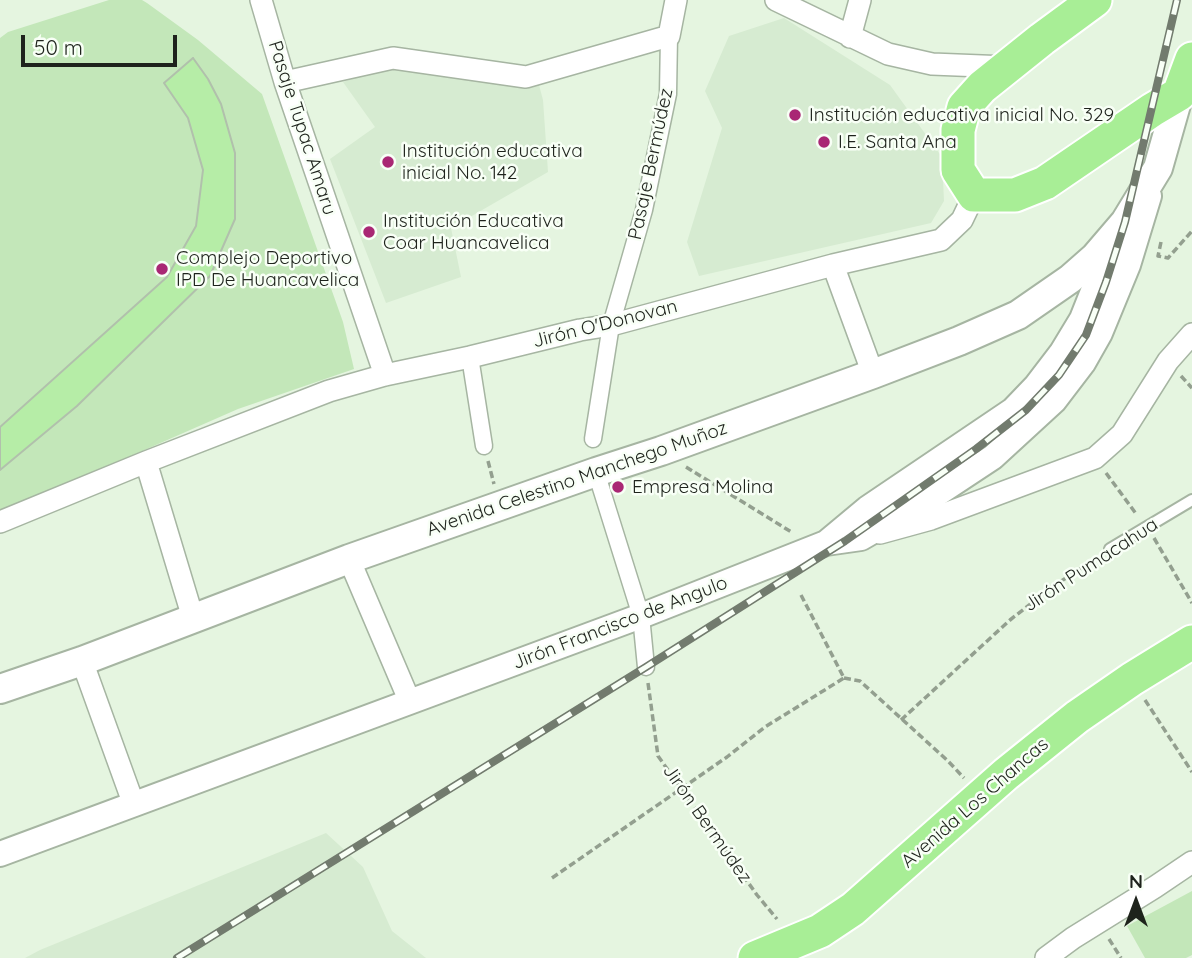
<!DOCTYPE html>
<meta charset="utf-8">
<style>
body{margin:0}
#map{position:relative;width:1192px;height:958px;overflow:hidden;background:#e5f5e0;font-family:Quicksand,sans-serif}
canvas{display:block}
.north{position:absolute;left:1101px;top:867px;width:70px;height:70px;-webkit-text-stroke:5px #f8fff6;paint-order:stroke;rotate:0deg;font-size:19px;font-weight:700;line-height:28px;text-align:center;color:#1e231c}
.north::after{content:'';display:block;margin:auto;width:24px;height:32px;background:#1e231c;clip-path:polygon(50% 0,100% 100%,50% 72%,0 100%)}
.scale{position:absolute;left:21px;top:35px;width:156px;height:32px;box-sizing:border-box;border:4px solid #1e231c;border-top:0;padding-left:9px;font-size:21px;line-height:24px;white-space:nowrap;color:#1e231c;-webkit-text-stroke:5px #f8fff6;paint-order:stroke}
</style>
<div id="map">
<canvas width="1192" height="958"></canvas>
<div class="north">N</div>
<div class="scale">50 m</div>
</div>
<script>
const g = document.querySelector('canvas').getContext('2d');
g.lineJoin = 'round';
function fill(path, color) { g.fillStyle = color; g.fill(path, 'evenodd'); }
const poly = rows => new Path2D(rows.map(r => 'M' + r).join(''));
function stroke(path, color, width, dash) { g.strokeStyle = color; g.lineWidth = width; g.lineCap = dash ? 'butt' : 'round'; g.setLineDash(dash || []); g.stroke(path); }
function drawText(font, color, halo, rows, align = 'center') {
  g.font = font + ' Quicksand,sans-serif'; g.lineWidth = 5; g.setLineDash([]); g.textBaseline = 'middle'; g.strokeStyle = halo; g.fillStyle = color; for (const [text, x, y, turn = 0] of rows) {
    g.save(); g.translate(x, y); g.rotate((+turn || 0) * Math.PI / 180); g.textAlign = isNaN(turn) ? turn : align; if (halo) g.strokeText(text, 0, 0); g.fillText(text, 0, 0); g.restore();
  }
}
fill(poly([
 [784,18,890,85,942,157,944,201,931,223,699,276,687,242,722,128,705,91,729,36],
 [392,66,539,85,543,100,548,172,451,228,461,277,386,303,330,159,375,127,343,82],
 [326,833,363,867,392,931,426,958,25,958,40,950]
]), '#d6ebd1');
fill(poly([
 [109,0,142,0,147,3,198,40,262,94,343,322,354,369,238,409,35,498,0,511,0,38,8,32],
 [1192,891,1192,955,1186,958,1145,958,1127,926]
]), '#c3e7b9');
const building = poly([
 [193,58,208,79,221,104,235,153,235,219,210,276,77,406,0,470,0,427,167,277,196,226,203,170,188,118,164,83,193,58]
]);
fill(building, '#b6eda7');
stroke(building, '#b1c0ac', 2);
const service = poly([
 [1110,549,1192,500]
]);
const pedestrian = poly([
 [470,357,484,446],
 [593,439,611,325,644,210,668,94,669,36],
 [596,472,641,616,646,667]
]);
const minor = poly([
 [261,0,285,82,385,375],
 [776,0,888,54,932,64,1007,67],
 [850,37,860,0],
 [285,82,393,58,526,77,669,36,676,0],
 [833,265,873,374],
 [146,462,193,618],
 [0,522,146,462,329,391,385,375,470,357,580,330,611,325,833,265,941,240,962,220,974,195],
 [880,533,931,519,1095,458,1122,434,1168,361,1192,334],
 [349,559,410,702],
 [82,661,134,805],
 [1046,958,1073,938,1155,887,1192,862]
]);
const tertiary = poly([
 [826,543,868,508,1013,410,1036,386,1062,352,1082,319,1113,241],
 [0,854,641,616,826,543,861,538,937,494,993,457,1054,401,1083,363,1100,333,1128,265,1149,196]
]);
const secondary = poly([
 [0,689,82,661,349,559,596,472,661,451,873,374,959,341,1018,315,1070,279,1095,257,1125,222,1158,168,1179,94]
]);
const trunk = poly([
 [1095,0,1042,39,982,87,964,107,958,130,958,170,974,195,1015,195,1045,183,1152,110,1179,94,1192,59],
 [755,958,820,931,853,909,1006,774,1077,717,1132,679,1192,642]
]);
stroke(service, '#a6b5a2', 14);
stroke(pedestrian, '#a6b5a2', 19);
stroke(minor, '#a6b5a2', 24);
stroke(tertiary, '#a6b5a2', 28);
stroke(secondary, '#a6b5a2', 32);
stroke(trunk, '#fff', 37);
stroke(poly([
 [1161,242,1158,256,1168,258,1192,231],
 [1181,376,1192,388],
 [488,461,494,484],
 [686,467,793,533],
 [1106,473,1137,515],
 [1154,538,1192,603],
 [801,595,844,678],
 [844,678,860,681,948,761,964,778],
 [648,683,658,756,757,895,777,919],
 [1145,700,1192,772],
 [901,720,1010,620,1052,587,1099,557],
 [552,878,727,757,765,727,844,678],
 [1109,939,1121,958]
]), '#939f8f', 3.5, [7, 3.5]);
stroke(service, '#fff', 10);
stroke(pedestrian, '#fff', 16);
stroke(minor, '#fff', 21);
stroke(tertiary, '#fff', 24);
stroke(secondary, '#fff', 28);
stroke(trunk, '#a8ee96', 33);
const rail = poly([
 [177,958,646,667,845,541,976,449,1026,410,1059,375,1086,335,1106,282,1125,222,1177,0]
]);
stroke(rail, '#727b6e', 8);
stroke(rail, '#f8fff6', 5, [16]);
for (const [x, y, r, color] of [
 [795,115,7,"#a92774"],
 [824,142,7,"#a92774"],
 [388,162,7,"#a92774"],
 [369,232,7,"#a92774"],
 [162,269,7,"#a92774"],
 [618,487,7,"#a92774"]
]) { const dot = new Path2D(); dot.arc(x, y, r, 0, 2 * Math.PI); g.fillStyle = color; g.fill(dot); stroke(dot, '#f8fff6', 2.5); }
drawText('19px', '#1e231c', '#f8fff6', [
 ["Institución educativa inicial No. 329",809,115],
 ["I.E. Santa Ana",838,142],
 ["Institución educativa",402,151],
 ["inicial No. 142",402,173],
 ["Institución Educativa",383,221],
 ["Coar Huancavelica",383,243],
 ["Complejo Deportivo",176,258],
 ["IPD De Huancavelica",176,280],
 ["Empresa Molina",632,487]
], 'left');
drawText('19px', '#1e231c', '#f8fff6', [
 ["Pasaje Tupac Amaru",302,128,72],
 ["Pasaje Bermúdez",651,164,-78],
 ["Jirón O'Donovan",605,324,-14],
 ["Avenida Celestino Manchego Muñoz",577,479,-19],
 ["Jirón Pumacahua",1091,565,-33],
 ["Jirón Francisco de Angulo",620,623,-21],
 ["Avenida Los Chancas",975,803,-41],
 ["Jirón Bermúdez",707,824,55]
]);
</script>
